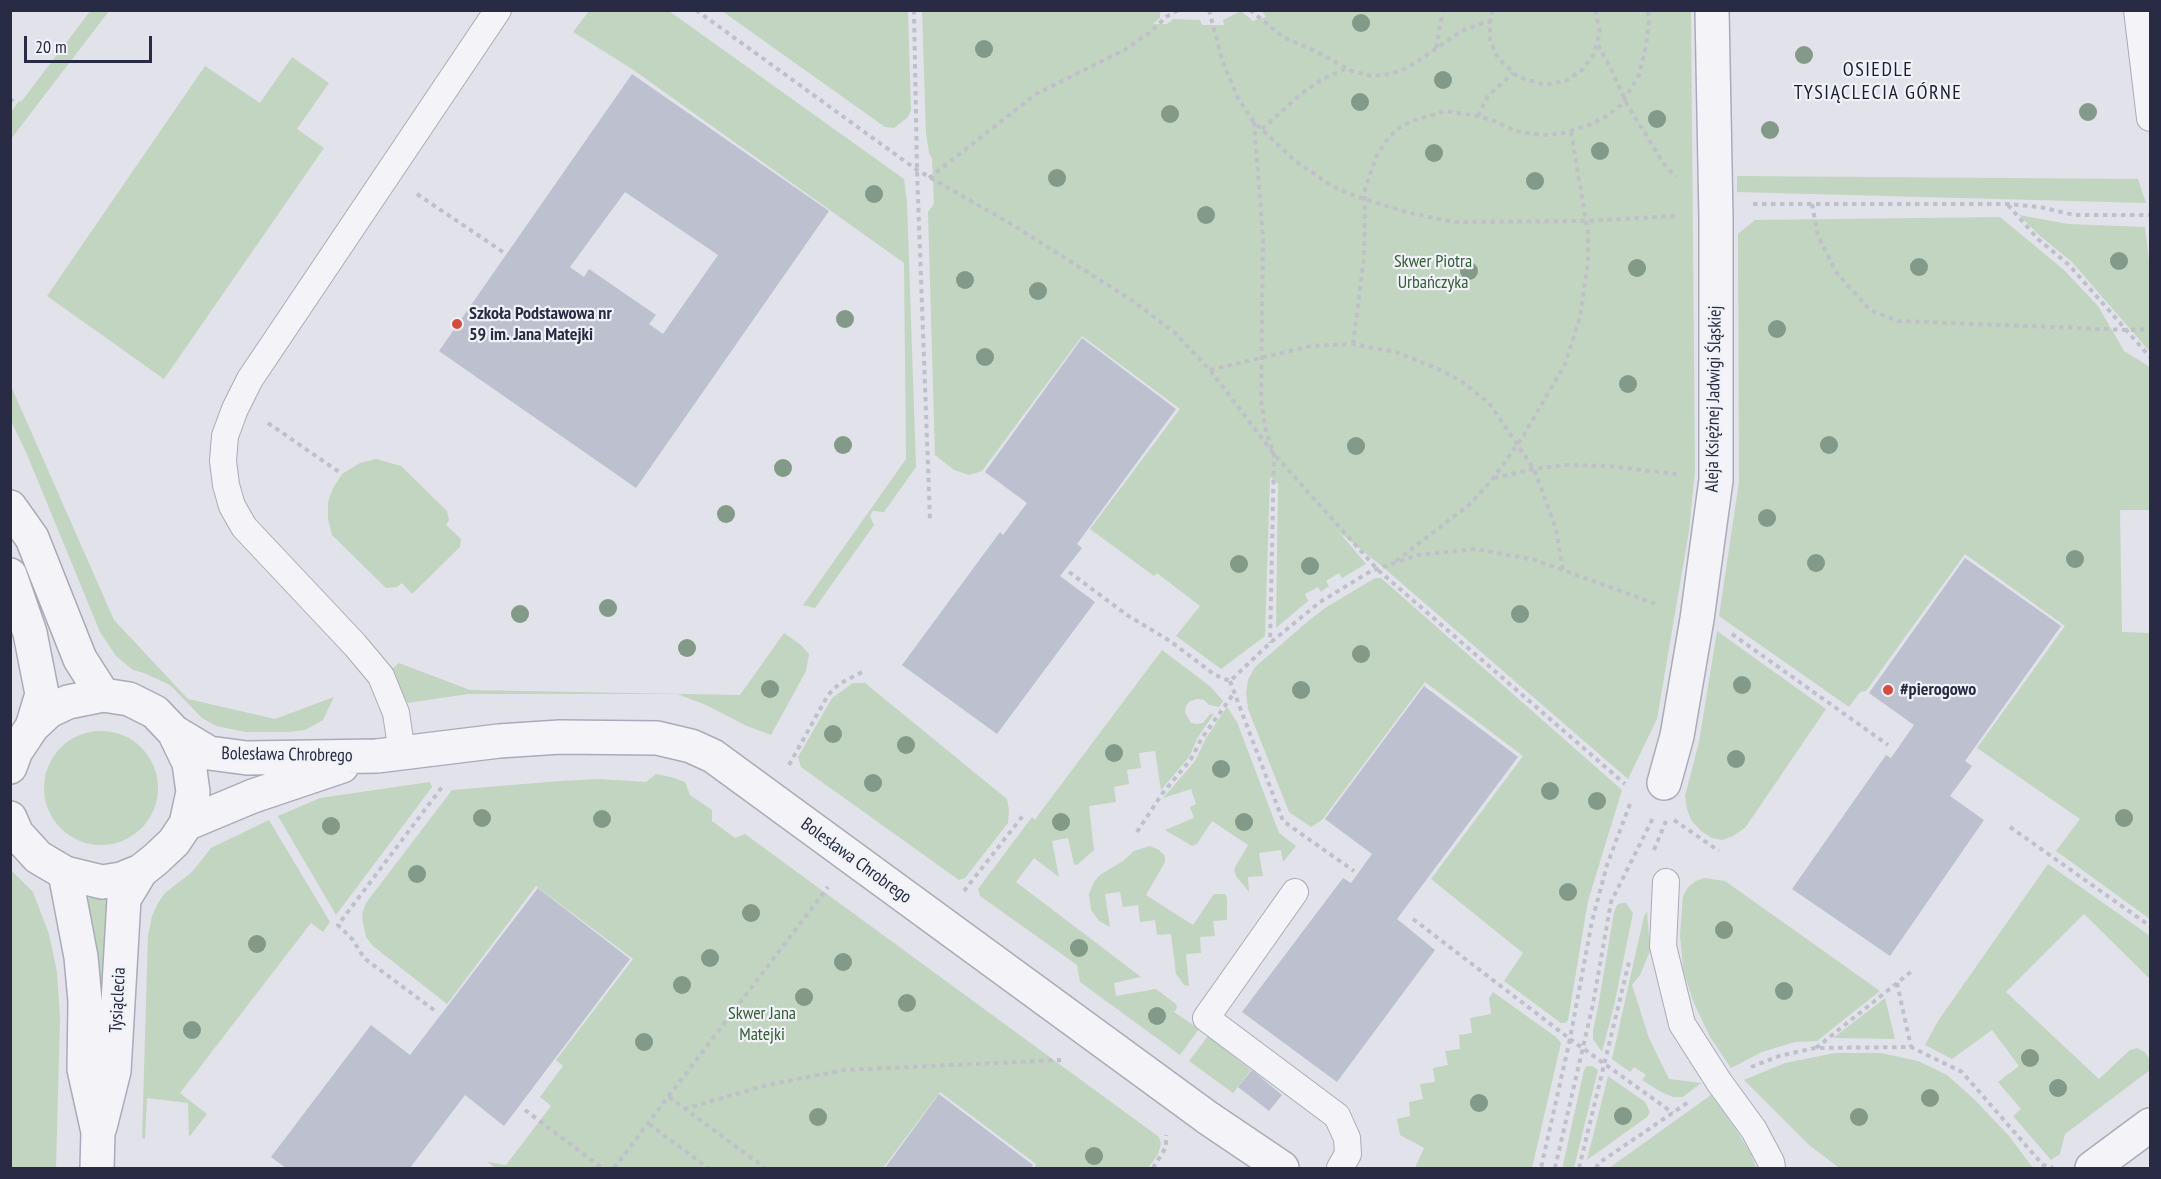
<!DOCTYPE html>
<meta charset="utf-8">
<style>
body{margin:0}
#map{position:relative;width:2161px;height:1179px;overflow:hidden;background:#e1e2ea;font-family:"PT Sans Narrow",sans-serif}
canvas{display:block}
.frame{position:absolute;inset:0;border:12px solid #282b43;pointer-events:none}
.scale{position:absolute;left:24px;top:36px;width:128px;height:27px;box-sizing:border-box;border:3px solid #282b43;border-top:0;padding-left:8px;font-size:18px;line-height:21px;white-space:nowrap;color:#282b43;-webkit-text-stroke:4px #f0f2f8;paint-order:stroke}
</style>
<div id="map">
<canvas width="2161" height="1179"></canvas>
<div class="frame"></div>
<div class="scale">20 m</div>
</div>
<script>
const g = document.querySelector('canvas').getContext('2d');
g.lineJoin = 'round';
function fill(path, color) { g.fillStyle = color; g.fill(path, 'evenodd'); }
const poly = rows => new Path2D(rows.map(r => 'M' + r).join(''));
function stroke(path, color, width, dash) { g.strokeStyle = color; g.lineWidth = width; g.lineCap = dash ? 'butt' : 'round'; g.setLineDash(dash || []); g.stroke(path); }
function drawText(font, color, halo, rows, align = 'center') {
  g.font = font + ' "PT Sans Narrow",sans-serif'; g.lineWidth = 4.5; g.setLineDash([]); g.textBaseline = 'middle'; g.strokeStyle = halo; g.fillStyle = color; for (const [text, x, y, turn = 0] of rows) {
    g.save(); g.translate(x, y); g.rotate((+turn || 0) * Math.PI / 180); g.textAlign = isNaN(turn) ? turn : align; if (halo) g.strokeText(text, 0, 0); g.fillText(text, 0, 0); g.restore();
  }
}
fill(poly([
 [91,10,109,11,11,139,11,112,19,101,21,102],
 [1160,10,1160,18,1153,24,1167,24,1173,19,1200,20,1202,25,1224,25,1223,20,1241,11,1253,21,1266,17,1261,10,1691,11,1695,470,1689,531,1657,719,1628,779,1384,568,1339,532,1366,564,1342,578,1339,573,1326,581,1329,586,1321,592,1318,587,1305,594,1308,601,1276,628,1278,484,1270,477,1265,636,1221,669,1176,636,1200,606,1157,573,1154,576,1090,529,1180,409,1082,336,982,471,969,475,954,470,935,455,928,212,934,204,932,158,929,153,926,133,922,11],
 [589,11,669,11,904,179,907,202,916,467,884,512,873,511,870,516,874,525,815,608,803,605,906,459,904,263,632,69,573,32],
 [722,11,908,11,911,110,908,117,894,128,885,127],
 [292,57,329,83,297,129,324,148,164,379,47,296,205,66,260,103],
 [1737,176,2138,179,2146,203,1737,192],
 [2019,215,2068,224,2145,227,2150,269,2150,352,2072,262,2040,236],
 [2000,217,2064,270,2098,306,2124,351,2150,367,2150,510,2120,510,2122,632,2150,633,2150,919,2056,851,2080,819,1977,748,2065,626,1965,554,1866,691,1860,692,1849,707,1719,616,1739,482,1738,234,1755,220],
 [11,386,114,620,188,699,275,719,334,697,323,720,305,730,287,732,246,732,216,726,202,718,170,685,144,673,133,670,116,656,100,632,26,452,11,421],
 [376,459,401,466,447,511,449,520,446,525,461,539,460,547,412,594,402,583,397,587,386,588,332,535,328,519,328,502,333,488,342,474,360,463],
 [1375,578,1381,578,1622,790,1588,901,1568,1020,1565,1023,1561,1023,1504,981,1523,953,1431,879,1523,756,1425,682,1322,820,1311,827,1289,812,1248,709,1246,693,1248,680,1255,667,1306,623,1325,608],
 [1717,631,1826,709,1745,828,1733,836,1722,840,1712,838,1701,831,1691,820,1687,809,1685,796,1699,742],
 [784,633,801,645,809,654,806,671,771,735,747,726,706,705,677,694,468,694,407,703,391,670,399,663,470,690,740,695],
 [1162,650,1211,687,1223,701,1219,707,1209,705,1204,700,1197,699,1190,701,1186,706,1185,712,1191,723,1197,724,1203,723,1210,714,1214,714,1198,737,1189,757,1161,790,1155,751,1139,753,1141,768,1127,770,1129,784,1114,787,1116,802,1089,806,1094,850,1077,865,1074,864,1068,838,1052,841,1059,877,1034,858,1016,882,1141,977,1114,983,1116,996,1156,989,1176,1004,1177,1008,1174,1012,1199,1029,1180,1055,1080,982,1077,965,980,896,978,889,1032,817,1035,820,1039,814],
 [853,683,865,683,1007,799,1009,810,1008,823,965,878,959,880,801,767,798,757,832,698],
 [1227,707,1237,722,1279,833,1296,846,1283,862,1281,850,1259,853,1263,876,1248,877,1249,892,1236,876,1234,869,1248,845,1212,821,1197,844,1192,846,1165,830,1194,818,1190,807,1196,804,1191,789,1163,798,1195,761,1206,738],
 '44 788a57 57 0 1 1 114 0a57 57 0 1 1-114 0Z',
 [656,774,671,777,685,782,690,795,712,810,712,821,735,838,745,834,1159,1137,1161,1144,1158,1154,1148,1168,1034,1168,1036,1164,940,1092,883,1168,496,1168,487,1162,506,1165,551,1106,540,1097,563,1066,556,1060,633,959,536,886,447,1004,373,946,366,937,363,923,362,914,366,903,452,790,560,781,599,779,646,782],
 [430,782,432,787,336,915,278,816,320,798],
 [269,820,330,922,323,932,311,923,180,1093,207,1114,189,1137,188,1103,147,1098,145,1139,142,1138,148,936,152,916,158,903,165,893,192,872,211,848],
 [1150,846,1159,850,1165,856,1165,862,1146,895,1193,925,1214,894,1225,894,1227,898,1227,920,1213,921,1215,936,1200,937,1201,953,1186,954,1189,986,1184,985,1176,974,1171,934,1157,935,1155,920,1140,922,1138,905,1123,907,1120,892,1105,894,1110,927,1099,921,1091,910,1089,894,1094,882,1100,875,1123,861,1134,851],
 [2048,864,2150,936,2150,979,2084,914,2006,992,2099,1079,2130,1050,2137,1048,2145,1052,2150,1060,2150,1070,2065,1134,2060,1154,2051,1160,2013,1116,2021,1109,1998,1082,2019,1066,1992,1030,1952,1059,1925,1045,1938,1021],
 [10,869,33,892,49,934,57,972,60,1018,56,1168,11,1168],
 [1704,878,1725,881,1880,991,1817,1041,1795,1042,1762,1052,1731,1068,1710,1037,1693,1001,1683,969,1680,935,1683,896,1688,887,1696,881],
 [89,898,109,898,105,994,101,995,98,991,87,902],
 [1622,903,1626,903,1633,913,1614,1006,1602,1052,1593,1039,1593,1031,1598,1007,1614,912,1617,905],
 [1647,911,1650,951,1640,975,1632,985,1649,1038,1669,1079,1701,1083,1683,1097,1673,1097,1661,1092,1642,1080,1646,1075,1634,1067,1630,1072,1612,1059,1644,916],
 [1493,992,1556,1037,1561,1043,1532,1168,1415,1168,1424,1148,1400,1135,1397,1119,1410,1116,1409,1102,1423,1099,1420,1084,1435,1082,1433,1068,1448,1065,1445,1051,1460,1049,1459,1035,1472,1033,1470,1018,1491,1014,1489,998],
 [1885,998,1895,1039,1833,1038],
 [1208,1036,1251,1070,1233,1093,1189,1061],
 [1835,1053,1881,1053,1918,1061,1947,1075,1974,1099,2009,1136,2033,1168,1838,1167,1809,1145,1744,1080,1785,1063],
 [1587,1066,1592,1066,1598,1070,1574,1168,1564,1168,1563,1165,1584,1070],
 [1608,1076,1645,1102,1650,1112,1647,1117,1587,1160],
 [1711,1095,1735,1128,1751,1154,1756,1168,1609,1168]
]), '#c2d5c1');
fill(poly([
 [632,74,829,211,636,488,439,351],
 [625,192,718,255,663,334,649,324,656,315,589,269,584,277,570,267],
 [1082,338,1176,409,1077,544,1082,548,1060,576,1095,602,997,734,902,665,1000,532,1003,535,1027,503,985,472],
 [1965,558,2061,626,1965,761,1972,766,1950,796,1984,820,1890,956,1792,889,1886,755,1891,758,1914,725,1869,693],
 [1424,686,1518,757,1397,919,1435,950,1337,1082,1242,1012,1343,878,1351,883,1372,854,1325,819],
 [538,888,630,959,504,1126,465,1095,410,1168,286,1168,271,1157,371,1025,410,1055],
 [1252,1070,1282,1095,1269,1111,1238,1087],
 [939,1094,1033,1165,1031,1168,885,1168]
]), '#bdc0ce');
const service = poly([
 [2137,10,2150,118],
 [402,753,396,713,381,676,355,645,244,527,232,506,226,485,223,461,225,436,235,409,250,379,498,10],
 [1666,882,1663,946,1682,1024,1719,1082,1754,1130,1771,1162,1772,1168],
 [1295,892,1206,1018,1337,1116,1347,1138,1348,1154,1340,1168]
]);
const pedestrian = poly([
 [1664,783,1677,736,1697,619,1716,480,1716,218,1712,10]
]);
const minor = poly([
 [10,507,32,538,80,659,103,695],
 [10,575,30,633,42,694,32,727],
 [174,732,209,753,247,758,377,756,499,741,560,737,657,738,691,746,713,756,1208,1118,1282,1168],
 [10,767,16,751,32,727,49,711,68,702,103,695,129,699,155,712,174,732,189,763,193,792,186,824,174,842,156,859,141,871,121,879,102,882,65,873,38,857,17,834,10,818],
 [186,824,253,796,342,766],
 [65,873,81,957,85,1001,84,1069,98,1132,97,1168],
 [100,1127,114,1071,124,899,141,871],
 [2092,1168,2150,1125]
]);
stroke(service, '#aaabb8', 28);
stroke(pedestrian, '#aaabb8', 36);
stroke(minor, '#aaabb8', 36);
stroke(poly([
 [696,10,917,170,1013,225,1133,301,1175,333,1210,370,1274,454,1378,570,1625,784],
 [914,10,917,170,930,520],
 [1209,10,1222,60,1238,98,1253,121,1294,160,1332,186,1358,197,1406,212,1453,222,1585,221,1676,216],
 [1250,10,1283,37,1313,50,1352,71,1371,76,1391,74,1404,69,1420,60,1461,31,1483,23,1490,22],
 [1493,10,1490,22,1490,40,1498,58,1518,77,1546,85,1567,80,1583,69,1594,54,1600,32,1595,10],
 [1598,45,1611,69,1628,106,1664,164,1676,177],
 [1436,48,1443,10],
 [10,102,14,98],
 [1478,116,1488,96,1513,73],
 [1254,122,1263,238,1261,400,1266,432,1274,454,1270,643],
 [1262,129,1302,93,1323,79,1345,69],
 [929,178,1036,94,1124,50,1148,34,1166,17,1178,10],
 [417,194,506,254],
 [1753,204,2008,204,2040,207,2074,215,2150,215],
 [1812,204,1818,236,1836,272,1870,310,1898,321,2128,330,2150,329],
 [2008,205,2038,239,2069,265,2150,357],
 [1353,344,1364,258,1365,189,1377,155,1387,140,1397,129,1412,121,1445,111,1478,116,1494,121,1516,131,1533,134,1548,135,1564,133,1591,124,1607,116,1621,105,1639,75,1646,46,1649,21,1648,10],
 [1210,370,1311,346,1353,344,1396,352,1436,368,1461,381,1489,403,1534,469,1556,529,1563,570],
 [268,423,342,474],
 [1494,478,1534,469,1565,465,1607,466,1677,474],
 [1396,561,1469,505,1491,481,1522,438,1565,364,1580,317,1588,262,1588,233,1571,131],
 [1069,572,1127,615,1170,641,1215,675,1230,681,1270,643,1320,602,1371,571,1418,555,1476,549,1535,560,1659,605],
 [1732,634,1888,745],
 [1230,681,1283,821,1354,871],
 [789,765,828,695,839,684,866,670],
 [1630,804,1607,865,1592,921,1570,1039,1673,1113],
 [1674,820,1719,851],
 [2010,827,2150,926],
 [1137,832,1162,794,1191,759,1202,738,1234,693],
 [1654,850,1666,821],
 [964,891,1025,813],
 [1413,919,1570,1039,1541,1168],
 [1897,983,1911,1047],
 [434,1010,364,958,353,940,338,925,442,787],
 [1816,1048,1912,971],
 [1751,1067,1779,1056,1815,1048,1911,1047,1962,1072,2043,1165,2053,1168],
 [669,1097,765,1168],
 [684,1109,767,1085,844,1070,1061,1060],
 [525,1110,602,1168],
 [649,1124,708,1168],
 [614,1168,828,887],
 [1153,1168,1166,1147,1166,1135],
 [1555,1168,1593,1004,1611,902,1653,818],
 [1579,1168,1629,962],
 [1596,1168,1599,1163,1690,1101]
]), '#bfc0c9', 4, [4.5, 4.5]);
stroke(service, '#f4f4f8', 26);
stroke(pedestrian, '#f4f4f8', 33);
stroke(minor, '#f4f4f8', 33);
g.fillStyle = '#829a87';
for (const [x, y] of [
 [1361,23],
 [984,49],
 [1804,55],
 [1443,80],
 [1360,102],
 [2088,112],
 [1170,114],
 [1657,119],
 [1770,130],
 [1600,151],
 [1434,153],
 [1057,178],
 [1535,181],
 [874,194],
 [1206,215],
 [2119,261],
 [1919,267],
 [1637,268],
 [1469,271],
 [965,280],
 [1038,291],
 [845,319],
 [1777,329],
 [985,357],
 [1628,384],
 [843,445],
 [1829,445],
 [1356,446],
 [783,468],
 [726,514],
 [1767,518],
 [2075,559],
 [1816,563],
 [1239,564],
 [1310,566],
 [608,608],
 [520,614],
 [1520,614],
 [687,648],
 [1361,654],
 [1742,685],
 [770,689],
 [1301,690],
 [833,734],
 [906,745],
 [1114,753],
 [1736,759],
 [1221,769],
 [873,783],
 [1550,791],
 [1597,801],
 [482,818],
 [2124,818],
 [602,819],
 [1061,822],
 [1244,822],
 [331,826],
 [417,874],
 [1568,892],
 [751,913],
 [1724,930],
 [257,944],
 [1079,948],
 [710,958],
 [843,962],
 [682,985],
 [1784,991],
 [804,997],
 [907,1003],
 [1157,1016],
 [192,1030],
 [644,1042],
 [2030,1058],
 [2058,1088],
 [1930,1098],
 [1479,1103],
 [1623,1116],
 [818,1117],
 [1859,1117],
 [1094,1156]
]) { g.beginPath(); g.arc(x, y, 9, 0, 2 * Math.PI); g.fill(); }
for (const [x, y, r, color] of [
 [457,324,6,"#d74a3e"],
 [1888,690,6,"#d74a3e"]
]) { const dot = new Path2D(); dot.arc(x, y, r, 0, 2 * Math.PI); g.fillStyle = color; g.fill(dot); stroke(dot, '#f0f2f8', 2); }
drawText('18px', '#346036', '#f0f2f8', [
 ["Skwer Piotra",1433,262],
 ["Urbańczyka",1433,283],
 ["Skwer Jana",762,1014],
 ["Matejki",762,1035]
]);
drawText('bold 18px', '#282b43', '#f0f2f8', [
 ["Szkoła Podstawowa nr",469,314],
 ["59 im. Jana Matejki",469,335],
 ["#pierogowo",1900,690]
], 'left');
drawText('18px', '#282b43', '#f0f2f8', [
 ["Aleja Księżnej Jadwigi Śląskiej",1714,399,-89],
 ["Bolesława Chrobrego",287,755,1],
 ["Bolesława Chrobrego",856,861,36],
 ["Tysiąclecia",118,1000,-87]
]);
g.letterSpacing = '1.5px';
drawText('20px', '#1a1d34', '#f0f2f8', [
 ["OSIEDLE",1878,70],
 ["TYSIĄCLECIA GÓRNE",1878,93]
]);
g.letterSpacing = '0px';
</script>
